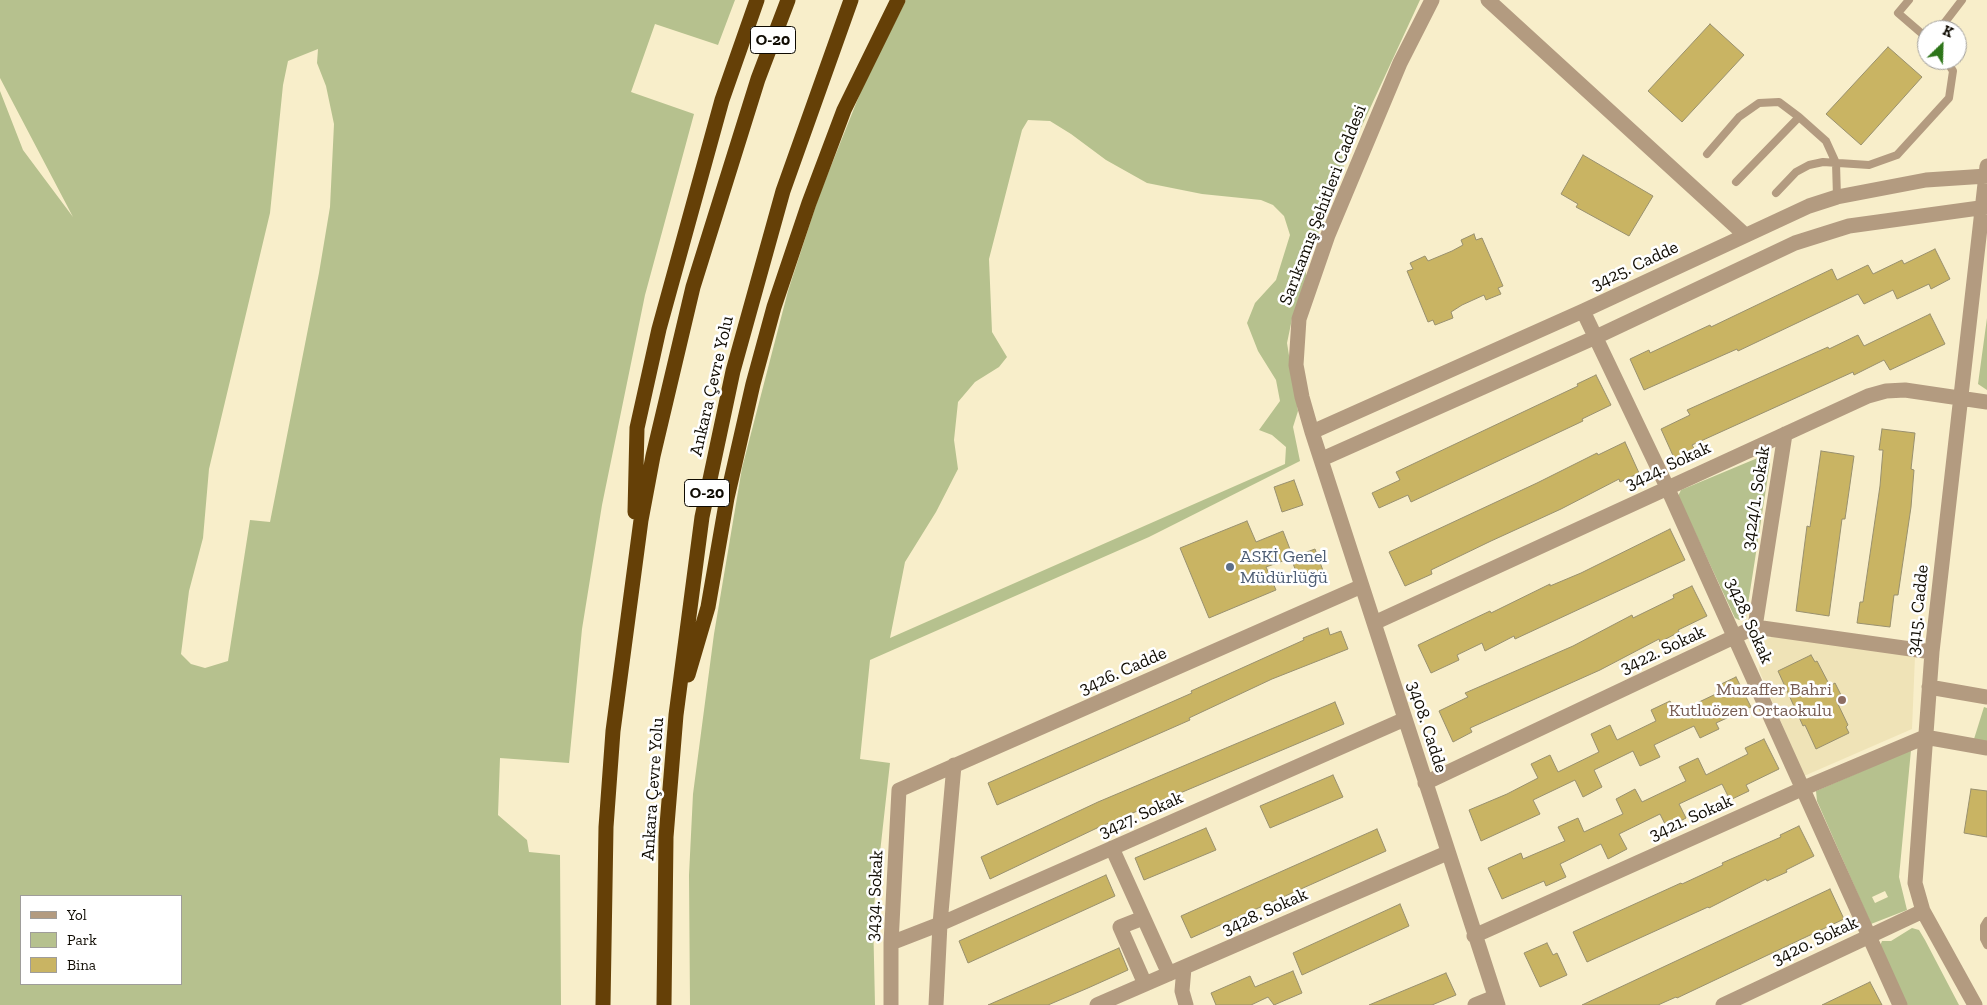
<!DOCTYPE html>
<meta charset="utf-8">
<style>
body{margin:0}
#map{position:relative;width:1987px;height:1005px;overflow:hidden;background:#f8eeca;font-family:"Zilla Slab",serif}
canvas{display:block}
.legend{position:absolute;left:20px;top:895px;width:162px;height:90px;box-sizing:border-box;background:#fff;border:1px solid #9f9d9a;margin:0;padding:6px 9px;list-style:none;font-size:15px;color:#0f0b02}
.legend li{display:flex;align-items:center;gap:10px;height:25px}
.legend b{width:25px;border:1px solid #9f9d9a}
.north{position:absolute;left:1917px;top:20px;width:50px;height:50px;box-sizing:border-box;background:#fff;border:1px solid #9f9d9a;border-radius:50%;rotate:24deg;font-size:14px;font-weight:700;line-height:20px;text-align:center;color:#0f0b02}
.north::after{content:'';display:block;margin:auto;width:18px;height:22px;background:#2d7519;clip-path:polygon(50% 0,100% 100%,50% 72%,0 100%)}
</style>
<div id="map">
<canvas width="1987" height="1005"></canvas>
<ul class="legend">
<li><b style="height:6px;background:#b39b80"></b>Yol</li>
<li><b style="height:14px;background:#b6c18e"></b>Park</li>
<li><b style="height:14px;background:#c9b463"></b>Bina</li>
</ul>
<div class="north">K</div>
</div>
<script>
const g = document.querySelector('canvas').getContext('2d');
g.lineJoin = 'round';
function fill(path, color) { g.fillStyle = color; g.fill(path, 'evenodd'); }
const poly = rows => new Path2D(rows.map(r => 'M' + r).join(''));
function stroke(path, color, width, dash) { g.strokeStyle = color; g.lineWidth = width; g.lineCap = dash ? 'butt' : 'round'; g.setLineDash(dash || []); g.stroke(path); }
function drawText(font, color, halo, rows, align = 'center') {
  g.font = font + ' "Zilla Slab",serif'; g.lineWidth = 5; g.setLineDash([]); g.textBaseline = 'middle'; g.strokeStyle = halo; g.fillStyle = color; for (const [text, x, y, turn = 0] of rows) {
    g.save(); g.translate(x, y); g.rotate((+turn || 0) * Math.PI / 180); g.textAlign = isNaN(turn) ? turn : align; if (halo) g.strokeText(text, 0, 0); g.fillText(text, 0, 0); g.restore();
  }
}
fill(poly([
 [1773,636,1915,656,1912,729,1804,776,1759,670,1763,642]
]), '#efe3b7');
fill(poly([
 [0,0,735,0,718,45,655,24,631,92,694,114,645,295,602,505,582,629,569,763,500,758,498,815,527,840,529,852,560,855,561,1005,0,1005,0,91,23,150,73,217,0,78],
 [318,49,317,63,326,86,334,124,330,207,319,273,270,522,250,520,228,661,205,668,191,664,181,654,189,591,203,538,209,469,270,213,283,85,288,61],
 [21,896,181,896,181,984,21,984],
 [906,0,1420,0,1354,143,1342,154,1344,169,1334,189,1326,198,1329,210,1304,264,1307,278,1292,319,1287,343,1298,411,1293,427,1300,461,1149,537,870,660,860,759,890,763,873,915,875,1005,690,1005,689,875,693,794,714,634,742,468,788,291,819,196,861,91],
 [1028,120,1050,121,1071,134,1106,160,1147,183,1202,194,1261,200,1273,205,1284,216,1290,235,1276,280,1255,303,1247,323,1258,351,1276,380,1280,401,1259,430,1272,435,1286,447,1285,464,890,638,905,562,936,512,958,469,954,440,958,402,975,382,999,367,1007,357,992,332,989,259,1022,130],
 [1987,318,1987,390,1978,384],
 [1760,457,1770,463,1746,617,1739,620,1735,618,1678,496,1681,490],
 [1984,707,1987,708,1987,742,1974,739],
 [1911,750,1899,877,1907,910,1871,924,1817,801,1816,791],
 [1885,891,1888,897,1875,903,1872,897],
 [1912,928,1919,930,1925,940,1959,1005,1907,1005,1880,946,1882,941,1891,941]
]), '#b6c18e');
const building = poly([
 [1710,24,1744,55,1682,122,1648,91,1710,24],
 [1888,47,1922,77,1861,145,1826,114,1888,47],
 [1583,155,1653,196,1629,236,1576,207,1578,204,1561,194,1583,155],
 [1474,234,1476,240,1482,238,1503,286,1498,288,1501,294,1486,300,1484,295,1462,305,1451,312,1453,318,1435,325,1433,320,1428,322,1407,271,1413,269,1410,263,1425,256,1428,261,1452,251,1463,245,1461,240,1474,234],
 [1935,249,1950,279,1931,289,1929,284,1897,299,1893,290,1864,304,1858,294,1738,351,1737,349,1644,390,1630,359,1649,350,1650,353,1710,325,1711,327,1832,269,1837,280,1868,265,1873,274,1902,260,1904,264,1935,249],
 [1930,314,1945,344,1890,370,1884,360,1854,375,1853,372,1692,445,1695,450,1675,460,1661,429,1690,415,1687,410,1828,347,1829,349,1858,335,1864,346,1930,314],
 [1596,375,1611,405,1582,419,1583,421,1411,502,1408,495,1379,508,1372,493,1400,480,1396,472,1578,386,1577,384,1596,375],
 [1882,429,1915,433,1911,469,1914,470,1911,507,1898,595,1894,595,1890,627,1857,623,1860,602,1863,602,1880,486,1883,450,1879,450,1882,429],
 [1625,442,1639,473,1620,482,1619,479,1561,509,1491,541,1431,570,1432,574,1405,586,1389,552,1537,483,1597,453,1598,455,1625,442],
 [1821,451,1854,456,1845,519,1842,519,1829,616,1796,611,1807,526,1810,527,1821,451],
 [1294,480,1303,505,1282,512,1274,487,1294,480],
 [1247,521,1256,542,1283,531,1293,557,1315,549,1325,576,1301,585,1291,558,1266,567,1276,590,1209,618,1180,548,1247,521],
 [1670,529,1685,560,1515,639,1514,636,1485,651,1482,643,1457,655,1459,660,1431,673,1418,645,1490,611,1491,613,1550,584,1550,586,1581,573,1670,529],
 [1692,586,1707,616,1678,630,1679,632,1660,642,1659,639,1600,670,1470,728,1472,732,1453,742,1439,711,1468,697,1465,693,1573,646,1632,615,1633,618,1674,598,1673,595,1692,586],
 [1328,628,1330,635,1341,631,1348,649,1272,679,1189,718,1190,720,997,805,988,783,1192,693,1191,691,1304,640,1303,638,1328,628],
 [1811,655,1815,662,1817,661,1830,686,1835,683,1842,697,1836,700,1848,725,1846,727,1849,733,1816,749,1805,725,1803,726,1778,671,1811,655],
 [1736,677,1751,707,1716,723,1719,729,1700,738,1694,726,1654,745,1660,757,1640,766,1633,751,1594,770,1602,787,1583,797,1575,780,1533,800,1540,814,1481,841,1469,810,1507,794,1538,778,1531,764,1550,755,1558,772,1599,752,1591,734,1610,725,1617,740,1656,721,1651,710,1670,701,1676,713,1720,692,1717,686,1736,677],
 [1335,702,1344,724,1097,828,990,879,981,857,1098,802,1335,702],
 [1764,739,1779,769,1746,785,1749,791,1730,800,1722,784,1679,804,1686,818,1667,828,1660,814,1619,834,1627,849,1608,859,1601,844,1560,864,1566,877,1546,886,1544,881,1502,899,1488,868,1521,853,1523,859,1565,841,1558,827,1578,818,1584,832,1623,814,1616,799,1635,789,1642,802,1686,781,1679,767,1698,758,1706,775,1748,754,1745,748,1764,739],
 [1333,775,1343,797,1270,828,1260,806,1333,775],
 [1971,789,1987,791,1987,837,1964,833,1971,789],
 [1799,826,1814,856,1786,870,1787,872,1767,881,1766,879,1709,908,1708,907,1587,962,1573,932,1681,883,1682,884,1723,865,1722,863,1781,837,1780,835,1799,826],
 [1206,828,1216,850,1144,880,1135,858,1206,828],
 [1377,829,1386,851,1191,938,1181,916,1377,829],
 [1106,875,1115,896,968,963,959,941,1106,875],
 [1830,889,1844,919,1677,998,1676,997,1658,1005,1582,1005,1830,889],
 [1400,904,1409,926,1302,975,1293,953,1400,904],
 [1547,943,1553,955,1557,953,1567,975,1540,987,1524,953,1547,943],
 [1119,948,1128,970,1088,988,1048,1005,988,1005,1119,948],
 [1293,971,1302,993,1274,1005,1268,997,1251,1005,1216,1005,1211,993,1250,976,1255,987,1293,971],
 [1446,973,1456,995,1432,1005,1369,1005,1446,973],
 [1870,982,1882,1005,1822,1005,1870,982]
]);
fill(building, '#c9b463');
stroke(building, '#99906e', 1);
stroke(poly([
 [1909,0,1898,13,1927,38],
 [1939,30,1962,0],
 [1707,154,1739,117,1759,103,1779,102,1799,117,1826,141,1836,163,1837,197],
 [1736,182,1799,117],
 [1776,193,1796,172,1809,165,1823,162,1869,165,1897,155,1949,98,1953,71,1946,60],
 [1987,921,1984,926,1984,939,1987,945]
]), '#b39b80', 8);
stroke(poly([
 [1432,0,1400,63,1328,235,1299,319,1296,365,1302,397,1312,432,1498,1005],
 [1488,0,1744,234],
 [1583,311,1667,487,1900,1005],
 [1312,432,1583,311,1809,206,1837,197,1926,180,1987,176],
 [1322,459,1596,337,1795,243,1849,226,1987,207],
 [1374,623,1868,396,1886,391,1905,390,1987,402],
 [1755,627,1785,434],
 [1929,687,1987,697],
 [1425,783,1755,627,1932,652],
 [1112,848,1169,974],
 [1143,918,1120,927,1145,984],
 [1474,936,1804,788,1925,737,1987,748],
 [891,943,940,924,1405,719],
 [1184,968,1182,991,1186,1005],
 [891,1005,891,943,899,790,1362,586],
 [936,1005,940,924,954,765],
 [1097,1005,1447,853],
 [1475,1005,1495,997],
 [1723,1005,1923,911],
 [1975,1005,1923,911,1915,883,1932,652,1987,166]
]), '#b39b80', 15);
stroke(poly([
 [635,512,637,428,659,329,722,100,757,0],
 [688,675,708,607,727,498,753,384,774,307,809,203,844,110,898,0],
 [603,1005,606,827,613,731,641,520,653,456,693,287,758,79,788,0],
 [664,1005,666,837,676,715,702,517,733,371,783,191,851,0]
]), '#654007', 15);
for (const [x, y, r, color] of [
 [1230,567,5,"#5c6f8a"],
 [1842,700,5,"#8d6e63"]
]) { const dot = new Path2D(); dot.arc(x, y, r, 0, 2 * Math.PI); g.fillStyle = color; g.fill(dot); stroke(dot, '#fff', 2); }
for (const [x, y, w] of [
 [773,40,45],
 [707,493,45]
]) { const box = new Path2D(); box.roundRect(x - w / 2, y - 13.5, w, 27, 4); g.fillStyle = '#fff'; g.fill(box); stroke(box, '#0f0b02', 1); }
drawText('bold 16px', '#0f0b02', null, [
 ["O-20",773,40],
 ["O-20",707,493]
]);
drawText('18px', '#0f0b02', '#fff', [
 ["Sarıkamış Şehitleri Caddesi",1323,205,-69],
 ["3425. Cadde",1635,266,-25],
 ["Ankara Çevre Yolu",712,386,-77],
 ["3424. Sokak",1668,466,-25],
 ["3424/1. Sokak",1756,498,-81],
 ["3415. Cadde",1918,610,-84],
 ["3428. Sokak",1749,621,66],
 ["3422. Sokak",1663,650,-25],
 ["3426. Cadde",1123,671,-24],
 ["3408. Cadde",1427,727,72],
 ["Ankara Çevre Yolu",653,789,-86],
 ["3427. Sokak",1141,815,-24],
 ["3421. Sokak",1691,818,-24],
 ["3434. Sokak",875,896,-87],
 ["3428. Sokak",1265,912,-24],
 ["3420. Sokak",1815,941,-25]
]);
drawText('18px', '#4e5e75', '#fff', [
 ["ASKİ Genel",1240,557],
 ["Müdürlüğü",1240,578]
], 'left');
drawText('18px', '#785e54', '#fff', [
 ["Muzaffer Bahri",1832,690],
 ["Kutluözen Ortaokulu",1832,711]
], 'right');
</script>
